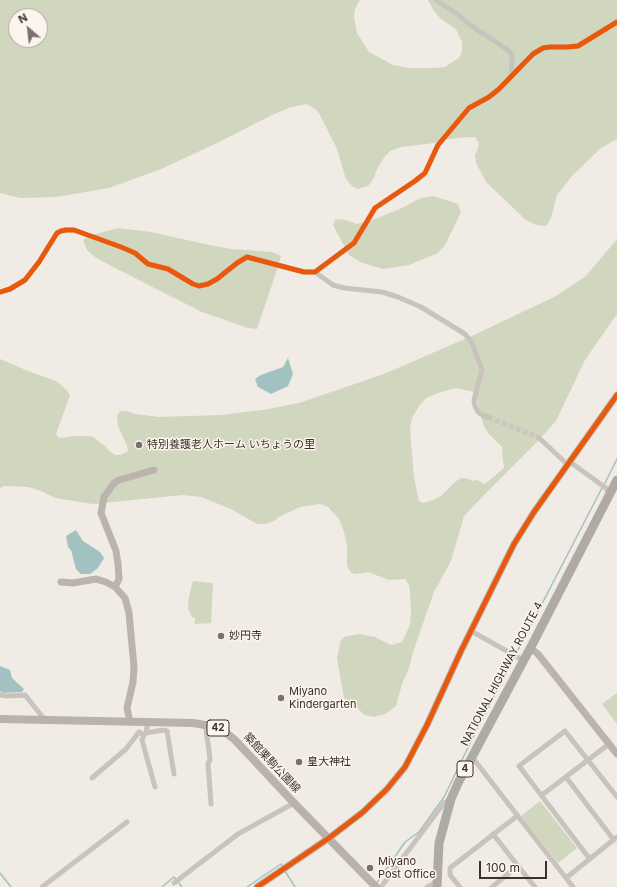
<!DOCTYPE html>
<meta charset="utf-8">
<style>
body{margin:0}
#map{position:relative;width:617px;height:887px;overflow:hidden;background:#f0ebe5;font-family:Inter,sans-serif}
canvas{display:block}
.north{position:absolute;left:8px;top:8px;width:40px;height:40px;box-sizing:border-box;background:#fbf5ee;border:1px solid #aea6a0;border-radius:50%;rotate:332deg;font-size:11px;font-weight:700;line-height:16px;text-align:center;color:#3b302b}
.north::after{content:'';display:block;margin:auto;width:14px;height:18px;background:#7a716c;clip-path:polygon(50% 0,100% 100%,50% 72%,0 100%)}
.scale{position:absolute;left:479px;top:861px;width:68px;height:18px;box-sizing:border-box;border:2px solid #3b302b;border-top:0;padding-left:5px;font-size:12px;line-height:14px;white-space:nowrap;color:#3b302b;-webkit-text-stroke:3px #fbf5ee;paint-order:stroke}
</style>
<div id="map">
<canvas width="617" height="887"></canvas>
<div class="north">N</div>
<div class="scale">100 m</div>
</div>
<script>
const g = document.querySelector('canvas').getContext('2d');
g.lineJoin = 'round';
function fill(path, color) { g.fillStyle = color; g.fill(path, 'evenodd'); }
const poly = rows => new Path2D(rows.map(r => 'M' + r).join(''));
function stroke(path, color, width, dash) { g.strokeStyle = color; g.lineWidth = width; g.lineCap = dash ? 'butt' : 'round'; g.setLineDash(dash || []); g.stroke(path); }
function drawText(font, color, halo, rows, align = 'center') {
  g.font = font + ' Inter,"Noto Sans JP",sans-serif'; g.lineWidth = 3; g.setLineDash([]); g.textBaseline = 'middle'; g.strokeStyle = halo; g.fillStyle = color; for (const [text, x, y, turn = 0] of rows) {
    g.save(); g.translate(x, y); g.rotate((+turn || 0) * Math.PI / 180); g.textAlign = isNaN(turn) ? turn : align; if (halo) g.strokeText(text, 0, 0); g.fillText(text, 0, 0); g.restore();
  }
}
fill(poly([
 [0,0,360,0,355,9,354,18,357,33,369,52,393,65,408,68,434,68,445,67,460,57,462,50,462,42,456,29,441,19,434,11,428,0,617,0,617,139,601,148,572,176,557,195,551,218,547,225,545,226,536,225,526,220,486,182,476,163,475,155,478,148,479,143,475,137,470,137,448,139,434,143,401,147,390,151,383,159,376,171,374,178,368,186,358,189,352,186,346,179,337,149,319,113,314,108,306,104,289,108,270,116,217,143,161,169,109,188,56,197,20,198,0,193],
 [16,16,40,16,40,40,16,40],
 [433,196,458,204,461,212,445,245,438,253,409,265,383,269,360,262,349,255,333,225,335,220,342,219,357,224,372,220,400,209,421,198],
 [118,228,151,232,214,246,232,249,272,252,281,256,278,267,257,329,248,328,202,312,119,270,95,257,87,250,83,240,92,235],
 [617,239,617,314,585,360,556,421,538,441,486,493,464,516,451,561,434,592,413,652,409,668,402,684,396,706,385,714,374,717,369,716,363,714,358,708,352,705,344,698,337,658,339,649,340,642,344,637,353,635,360,634,375,637,391,645,402,642,410,625,411,613,410,591,409,585,405,579,389,580,368,572,356,574,352,573,349,570,347,565,347,546,344,532,339,519,328,507,320,504,300,507,279,517,274,521,266,524,257,524,231,509,201,497,183,495,93,504,55,498,41,491,28,487,5,486,0,488,0,359,28,371,56,381,67,390,70,395,56,434,58,437,62,438,75,436,88,436,93,437,100,442,106,447,110,452,116,455,120,455,127,452,128,450,127,445,118,426,117,416,120,411,127,411,135,414,159,417,220,415,263,410,299,403,384,374,474,335,556,296,586,276],
 [456,388,475,392,483,424,488,433,503,448,502,452,504,468,485,484,477,480,472,481,469,479,461,478,455,482,441,496,433,500,423,503,419,501,414,478,410,429,412,418,419,406,426,398,441,392],
 [193,581,213,583,211,623,195,624,195,618,192,617,188,609,189,596],
 [617,693,617,724,602,704],
 [540,801,577,848,558,863,521,816]
]), '#d1d6bf');
fill(poly([
 [288,358,293,374,288,386,271,394,258,387,255,379,261,375,283,367],
 [76,530,83,541,100,552,104,558,98,568,90,574,81,574,76,569,71,550,68,547,66,536],
 [0,666,10,670,12,678,24,689,22,692,2,693,0,691]
]), '#a1c2c1');
stroke(poly([
 [604,485,617,459],
 [285,871,295,887],
 [0,873,11,887],
 [376,884,405,842,419,832,444,797,477,729,602,488],
 [162,887,174,877,182,887],
 [247,887,281,864,283,867]
]), '#a1c2c1', 1.5);
stroke(poly([
 [488,417,538,437]
]), '#ccc6c0', 5, [5, 2.5]);
stroke(poly([
 [436,0,460,16,470,25,505,48,510,52,512,56,511,77],
 [315,272,333,285,344,288,382,292,398,297,421,307,465,334,472,343,482,370,474,400,475,406,478,412,484,416,488,417],
 [0,292,10,289,25,280,39,262,57,233,61,231,66,230,74,230,121,247,135,253,148,264,168,269,193,284,199,286,208,284,217,279,237,263,247,257,304,272,315,272,354,243,375,208,415,181,425,173,438,145,469,108,489,97,499,89,533,54,543,48,550,47,567,47,578,46,617,22],
 [538,437,568,465],
 [570,462,606,488,609,495],
 [471,631,523,660],
 [0,695,7,696,25,695,45,720],
 [148,722,146,733,144,735,142,740,155,787],
 [205,724,209,750,210,760,208,763,211,804],
 [146,733,163,730,167,731,174,774],
 [472,757,566,878],
 [566,777,613,839],
 [92,778,126,749,139,732,144,735],
 [542,795,609,744],
 [589,858,519,766,565,731,617,797],
 [518,866,535,887],
 [174,883,238,834,294,803],
 [42,887,127,822],
 [381,887,444,803,451,799],
 [427,887,437,882],
 [460,887,450,875,450,868,517,816],
 [492,887,518,866,493,834],
 [573,887,566,878,617,837]
]), '#c9c3be', 5);
stroke(poly([
 [61,582,73,583,96,579,106,582,115,587,125,598,129,613,134,667,133,682,127,708,130,722],
 [115,587,119,579,118,564,116,551,101,513,104,497,114,483,119,480,154,470],
 [530,648,538,654,617,754],
 [257,887,329,838,363,812,387,789,405,767,427,725,461,651,514,544,534,512,617,395]
]), '#bab3ae', 7);
stroke(poly([
 [0,719,193,723,217,727,225,732,235,740,294,803,376,887]
]), '#b8b1ad', 8);
stroke(poly([
 [437,887,439,843,451,799,459,781,534,641,617,480]
]), '#afaaa4', 9);
stroke(poly([
 [0,292,10,289,25,280,39,262,57,233,61,231,66,230,74,230,121,247,135,253,148,264,168,269,193,284,199,286,208,284,217,279,237,263,247,257,304,272,315,272,354,243,375,208,415,181,425,173,438,145,469,108,489,97,499,89,533,54,543,48,550,47,567,47,578,46,617,22],
 [257,887,329,838,363,812,387,789,405,767,427,725,461,651,514,544,534,512,617,395]
]), '#e8590c', 5);
for (const [x, y, r, color] of [
 [139,445,4,"#7a716c"],
 [221,636,4,"#7a716c"],
 [281,698,4,"#7a716c"],
 [299,762,4,"#7a716c"],
 [370,868,4,"#7a716c"]
]) { const dot = new Path2D(); dot.arc(x, y, r, 0, 2 * Math.PI); g.fillStyle = color; g.fill(dot); stroke(dot, '#fbf5ee', 1.5); }
for (const [x, y, w] of [
 [218,728,22],
 [465,769,16]
]) { const box = new Path2D(); box.roundRect(x - w / 2, y - 8, w, 16, 3); g.fillStyle = '#fbf5ee'; g.fill(box); stroke(box, '#3b302b', 1); }
drawText('bold 10px', '#3b302b', null, [
 ["42",218,728],
 ["4",465,769]
]);
drawText('11px', '#3b302b', '#fbf5ee', [
 ["特別養護老人ホーム いちょうの里",147,445],
 ["妙円寺",229,636],
 ["Miyano",289,692],
 ["Kindergarten",289,705],
 ["皇大神社",307,762],
 ["Miyano",378,862],
 ["Post Office",378,875]
], 'left');
drawText('11px', '#3b302b', '#fbf5ee', [
 ["NATIONAL HIGHWAY ROUTE 4",502,674,-62],
 ["築館栗駒公園線",272,763,47]
]);
</script>
